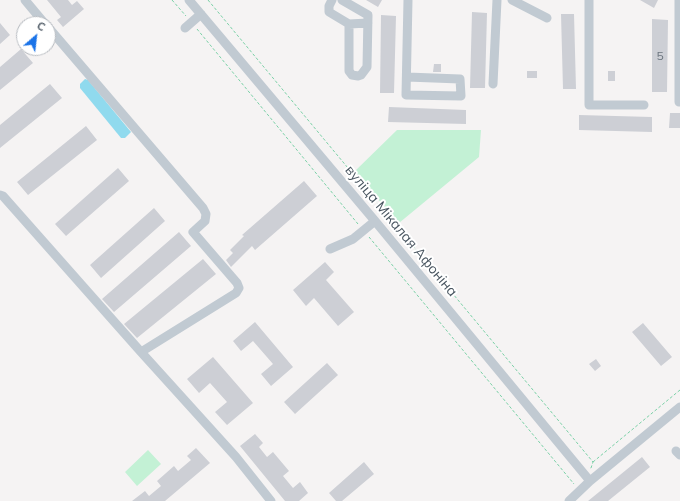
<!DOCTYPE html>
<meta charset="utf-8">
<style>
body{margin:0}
#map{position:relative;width:680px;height:501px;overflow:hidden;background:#f5f3f3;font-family:Mulish,sans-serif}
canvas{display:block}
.north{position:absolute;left:16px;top:16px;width:40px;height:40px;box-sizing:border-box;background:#fff;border:1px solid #b7bbc0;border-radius:50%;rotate:28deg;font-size:11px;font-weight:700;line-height:16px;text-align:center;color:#4a5661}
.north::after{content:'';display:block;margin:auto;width:14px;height:18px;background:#1a73e8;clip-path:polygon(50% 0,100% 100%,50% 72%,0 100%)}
</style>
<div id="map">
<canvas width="680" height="501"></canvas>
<div class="north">С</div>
</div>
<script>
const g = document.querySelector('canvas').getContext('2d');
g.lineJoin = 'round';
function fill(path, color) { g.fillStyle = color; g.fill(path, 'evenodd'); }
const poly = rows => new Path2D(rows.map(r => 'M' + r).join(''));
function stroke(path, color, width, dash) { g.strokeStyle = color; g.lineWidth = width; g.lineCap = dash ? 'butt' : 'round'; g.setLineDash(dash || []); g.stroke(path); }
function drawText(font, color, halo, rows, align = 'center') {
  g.font = font + ' Mulish,sans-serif'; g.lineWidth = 4; g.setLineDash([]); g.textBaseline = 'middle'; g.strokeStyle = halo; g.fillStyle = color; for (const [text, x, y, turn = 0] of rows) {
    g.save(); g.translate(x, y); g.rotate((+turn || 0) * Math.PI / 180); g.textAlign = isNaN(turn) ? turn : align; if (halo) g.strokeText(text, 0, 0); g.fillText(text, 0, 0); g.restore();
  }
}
fill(poly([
 [397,130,481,130,479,157,399,223,354,172],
 [148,450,161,464,137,486,125,472]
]), '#c3f1d5');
fill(poly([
 [85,79,88,80,131,132,125,138,121,138,80,88,80,84]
]), '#90daee');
fill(poly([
 [47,0,68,0,72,5,77,1,84,9,63,27,57,20,61,17],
 [366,0,382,0,378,7],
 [640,0,658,0,654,8],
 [472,12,487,13,485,88,470,88],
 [561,14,574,14,576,89,563,89],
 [381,15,396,16,394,93,380,93],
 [652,19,668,20,667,92,652,92],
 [0,23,10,35,0,44],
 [21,49,33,63,0,90,0,67],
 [434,64,441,64,441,72,433,72],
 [527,71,537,71,537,78,527,78],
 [608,71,615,71,615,81,608,81],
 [50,84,62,98,0,148,0,125],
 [389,107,466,110,466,124,388,122],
 [670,113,680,113,680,128,669,128],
 [579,115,652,117,652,132,579,130],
 [86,126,97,140,28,195,17,182],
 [118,168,129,181,66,236,55,224],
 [304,181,317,196,255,250,252,246,231,267,226,260,233,253,230,250,244,236,242,235],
 [154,208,165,221,101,278,90,265],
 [179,232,191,246,114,312,102,299],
 [203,259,216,274,137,338,124,324],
 [325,262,334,272,326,280,354,312,338,326,314,298,306,306,293,290],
 [255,322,293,367,271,386,261,374,273,364,253,341,241,351,233,341],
 [643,323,672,357,661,366,632,332],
 [213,357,253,403,227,425,215,412,227,402,210,383,199,393,187,379],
 [596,359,601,366,595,371,589,364],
 [327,363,338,375,295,414,284,402],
 [255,434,263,443,259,447,267,457,273,452,289,471,283,476,293,488,300,482,308,493,299,501,285,501,240,446],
 [196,448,210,463,165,501,132,501,145,491,149,496,161,486,157,481,174,466,178,471,191,460,187,456],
 [642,457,650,467,608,501,588,501],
 [364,462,374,474,342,501,336,501,329,493]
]), '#cdcfd5');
stroke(poly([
 [172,0,186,16],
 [208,0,593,462,591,468,589,469],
 [197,29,358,224],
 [369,237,574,484],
 [593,462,680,390]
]), '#7ad0a6', 1, [3, 2]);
stroke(poly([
 [25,0,45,24],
 [189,0,375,221,590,481],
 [332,0,329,6,329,12,349,24,368,23],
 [342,0,368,15,367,67,361,75,358,76,352,75,349,71,349,24],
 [512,0,547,18],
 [589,0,589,105,644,105],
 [679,0,679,102,680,102],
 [48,27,203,208,206,214,205,221,193,232,237,283,239,288,236,293,141,352,236,457,271,501],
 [185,28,201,14],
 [407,77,460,79,461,96,406,95,408,0],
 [493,84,497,0],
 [0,195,3,196,141,352],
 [330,249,353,239,375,221],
 [676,451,680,455],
 [569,501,590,481,680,407]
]), '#c1cad2', 9);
drawText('12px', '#6b747e', null, [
 ["5",660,56]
]);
drawText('14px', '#4a5661', '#fff', [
 ["вуліца Мікалая Афоніна",401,231,50]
]);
</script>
